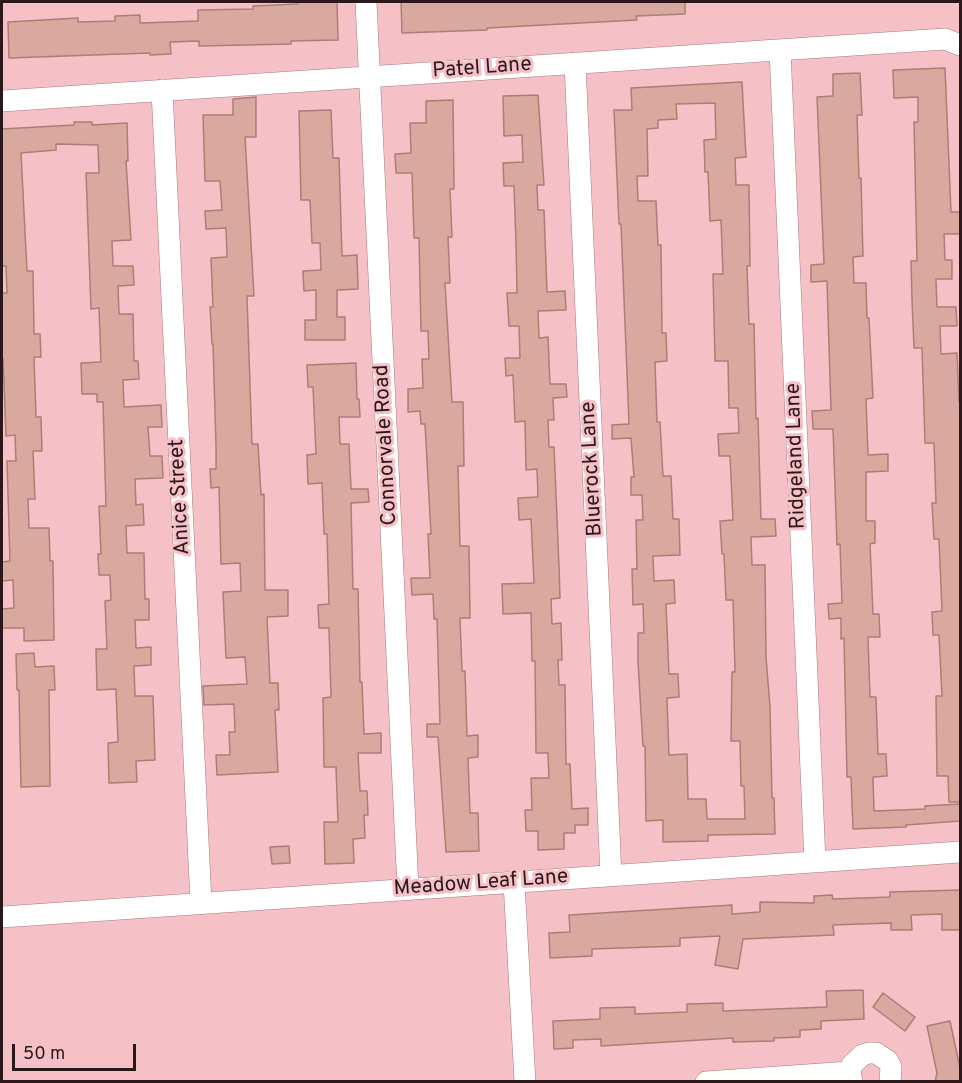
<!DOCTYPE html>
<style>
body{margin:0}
#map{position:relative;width:962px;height:1083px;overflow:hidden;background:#f5c1c7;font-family:Overpass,sans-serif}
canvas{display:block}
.frame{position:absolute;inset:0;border:3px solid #2b181b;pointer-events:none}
.scale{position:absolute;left:12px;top:1044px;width:124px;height:27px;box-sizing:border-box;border:3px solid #2b181b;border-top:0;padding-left:8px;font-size:18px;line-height:21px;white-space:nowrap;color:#2b181b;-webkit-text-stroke:4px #f5c1c7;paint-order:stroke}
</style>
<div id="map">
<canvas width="962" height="1083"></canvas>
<div class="frame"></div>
<div class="scale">50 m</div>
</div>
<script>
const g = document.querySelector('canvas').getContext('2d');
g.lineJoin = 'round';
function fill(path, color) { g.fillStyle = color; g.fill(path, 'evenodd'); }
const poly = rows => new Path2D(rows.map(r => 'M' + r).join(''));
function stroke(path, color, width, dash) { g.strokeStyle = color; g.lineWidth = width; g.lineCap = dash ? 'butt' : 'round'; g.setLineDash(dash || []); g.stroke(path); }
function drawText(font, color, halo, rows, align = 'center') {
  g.font = font + ' Overpass,sans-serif'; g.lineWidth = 6; g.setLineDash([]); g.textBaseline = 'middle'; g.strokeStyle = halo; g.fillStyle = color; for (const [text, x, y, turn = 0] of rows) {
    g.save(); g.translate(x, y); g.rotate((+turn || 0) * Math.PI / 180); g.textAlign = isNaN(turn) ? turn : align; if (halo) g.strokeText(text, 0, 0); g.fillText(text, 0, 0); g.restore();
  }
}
const building = poly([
 [297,2,337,2,338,40,291,41,291,44,199,46,199,41,170,42,171,54,150,55,150,53,9,58,8,22,78,18,78,22,115,21,115,16,140,15,140,23,198,21,198,10,253,9,253,6,298,4,297,2],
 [401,2,685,2,685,14,636,16,637,20,487,28,487,30,402,33,401,2],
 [945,68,951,212,960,212,960,234,944,234,945,260,952,260,952,279,936,279,937,307,956,307,957,326,940,326,941,354,957,353,959,402,960,402,960,802,949,802,948,776,937,776,936,696,942,696,939,635,933,635,932,612,942,611,939,539,934,539,932,503,936,503,934,443,925,443,922,348,914,348,912,300,911,261,917,261,914,122,918,122,918,97,894,98,893,70,945,68],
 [860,73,862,115,857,115,859,178,861,178,863,256,853,257,854,283,866,283,867,318,869,318,873,398,866,399,868,455,888,454,888,471,866,472,866,521,875,521,875,543,870,544,873,614,879,614,880,637,868,637,870,697,876,697,878,754,886,754,887,776,873,777,874,811,925,809,925,806,960,804,960,821,906,825,906,827,853,829,851,777,847,777,844,638,841,639,841,618,829,619,828,604,842,603,840,544,837,545,833,429,813,429,812,411,831,410,827,281,811,282,811,265,824,264,817,97,833,96,833,74,860,73],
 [742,82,746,157,735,158,736,185,749,185,750,266,747,266,749,324,754,324,756,419,758,418,761,519,775,519,776,536,751,537,752,565,765,565,766,657,770,707,772,798,774,798,775,834,708,835,708,841,663,842,663,820,646,821,645,746,643,746,638,662,638,633,644,633,643,604,633,605,632,569,637,569,636,520,643,520,642,495,631,495,631,477,634,477,631,438,612,439,612,425,629,424,621,224,619,224,614,110,632,110,631,88,742,82],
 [715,103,716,139,704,140,705,172,708,172,710,221,721,220,723,274,713,274,715,361,728,361,729,408,738,408,739,433,718,434,719,456,730,456,733,520,720,521,722,554,724,554,726,600,733,600,735,672,732,672,731,741,740,741,741,786,744,786,745,819,707,819,706,799,688,799,687,754,669,755,667,698,679,697,678,674,669,674,666,604,675,603,674,580,654,581,653,556,680,555,679,519,673,519,671,476,663,476,660,422,657,422,655,362,667,361,666,333,662,333,661,245,658,245,656,201,638,201,637,176,648,176,647,129,658,128,658,120,677,119,676,104,715,103],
 [538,95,544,185,537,185,538,210,544,210,547,292,565,291,566,310,538,311,539,338,548,337,550,384,566,384,567,397,553,398,554,420,548,420,549,447,554,447,559,566,560,598,551,599,552,624,561,623,562,660,558,660,559,685,565,685,566,764,570,764,572,809,588,808,588,825,575,825,575,833,564,833,564,849,538,850,538,831,526,831,525,810,532,810,531,778,549,778,548,753,536,753,535,661,532,661,531,613,503,614,502,584,534,583,531,519,519,520,518,498,538,497,537,469,526,470,525,421,515,422,513,375,506,376,505,358,520,358,519,326,509,326,507,293,517,293,516,243,514,186,504,186,503,163,523,162,522,135,504,136,503,96,538,95],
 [256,97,256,137,245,137,254,296,247,296,252,444,258,444,261,495,264,494,265,590,288,590,288,616,267,617,270,683,278,683,279,710,275,710,278,772,217,775,216,755,230,755,229,732,235,732,234,704,204,705,203,686,247,684,245,657,226,658,223,592,241,591,240,563,221,564,219,487,211,488,210,469,216,469,216,446,213,344,212,344,210,307,213,307,211,258,227,257,226,228,206,229,205,211,222,210,220,181,205,181,203,115,233,115,233,99,256,97],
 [453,100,454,189,450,189,452,237,448,237,450,283,445,283,452,402,463,402,464,466,458,466,460,546,469,546,470,618,460,618,462,671,465,671,467,736,478,735,478,757,468,758,470,813,478,813,479,851,446,852,438,737,427,737,427,724,440,724,437,619,434,619,433,594,412,595,411,578,430,578,428,534,431,534,425,424,421,424,420,411,408,412,408,389,423,388,422,359,429,359,428,331,421,331,419,238,414,238,412,173,396,173,395,154,411,153,410,123,426,123,426,101,453,100],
 [331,110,333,158,339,158,342,256,357,255,358,289,337,290,337,317,345,317,345,340,305,340,305,320,316,320,316,290,304,291,303,271,321,270,320,243,312,243,310,200,301,200,299,111,331,110],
 [74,122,92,122,92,125,127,123,128,161,126,161,131,240,112,241,113,266,133,266,134,285,118,286,119,314,133,314,134,361,138,361,139,379,123,380,124,407,161,405,162,427,148,427,150,456,162,456,163,478,135,479,136,505,143,504,144,525,126,526,127,553,144,553,145,599,149,599,149,620,135,620,136,648,151,647,151,665,134,666,135,696,153,696,155,760,136,761,137,782,109,783,108,743,118,742,116,689,97,690,96,649,107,649,105,601,111,600,110,575,99,575,98,554,101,554,99,506,106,506,103,402,97,402,97,394,82,394,81,363,101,362,99,308,91,309,86,173,99,173,98,145,56,144,56,150,21,153,27,271,33,271,34,334,40,334,41,357,34,357,36,417,41,417,42,451,33,451,35,499,28,499,29,528,49,528,50,561,53,561,54,640,24,641,24,628,2,628,2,609,14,608,13,580,2,581,2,562,10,561,7,461,16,461,15,435,6,436,3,358,2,358,2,293,7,293,6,266,2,266,2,129,74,125,74,122],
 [356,363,357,399,359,399,360,417,339,417,340,444,349,444,351,489,368,489,369,502,351,503,353,589,358,589,360,682,362,682,364,734,381,733,381,753,358,753,360,791,367,791,368,815,364,815,365,838,353,839,354,863,325,864,324,822,338,822,336,767,324,767,323,698,331,697,329,628,319,628,318,605,329,604,327,534,324,534,322,483,308,484,307,455,316,454,313,387,308,387,307,365,356,363],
 [34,653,35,667,54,666,55,690,49,690,50,786,21,787,19,690,17,690,16,654,34,653],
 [289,846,290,863,272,864,270,847,289,846],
 [960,890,960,930,942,930,942,914,911,915,912,930,891,930,891,923,833,925,834,935,743,939,738,969,715,965,720,936,680,938,680,946,592,949,592,956,550,958,549,933,570,932,569,915,732,905,732,914,760,912,760,902,814,903,814,896,832,895,833,899,890,897,890,892,960,890],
 [863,990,864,1019,821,1021,821,1029,800,1030,800,1037,774,1038,774,1041,733,1042,733,1038,601,1046,601,1039,573,1040,573,1048,554,1049,553,1021,600,1019,600,1008,635,1007,635,1014,687,1012,687,1004,723,1003,723,1011,827,1007,826,991,863,990],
 [883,993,915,1017,905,1031,873,1007,883,993],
 [950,1021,960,1068,960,1082,935,1082,937,1073,927,1026,950,1021]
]);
fill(building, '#d9a89e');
stroke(building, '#ac7e75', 1.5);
const minor = poly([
 [366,2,408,889],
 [780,50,815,862],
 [575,63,611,876],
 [162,90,201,903],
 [2,101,945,39,960,45],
 [514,882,525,1082],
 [2,917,960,852],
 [706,1082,850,1072],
 [852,1082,850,1072,852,1065,862,1055,869,1053,876,1053,888,1061,891,1067,890,1082]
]);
stroke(minor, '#a7787e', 22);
stroke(minor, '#fff', 21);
drawText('21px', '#2b181b', '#f5c1c7', [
 ["Patel Lane",482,69,-4],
 ["Connorvale Road",387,445,-93],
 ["Ridgeland Lane",797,456,-92],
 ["Bluerock Lane",593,469,-93],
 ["Anice Street",181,497,-93],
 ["Meadow Leaf Lane",481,884,-4]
]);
</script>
